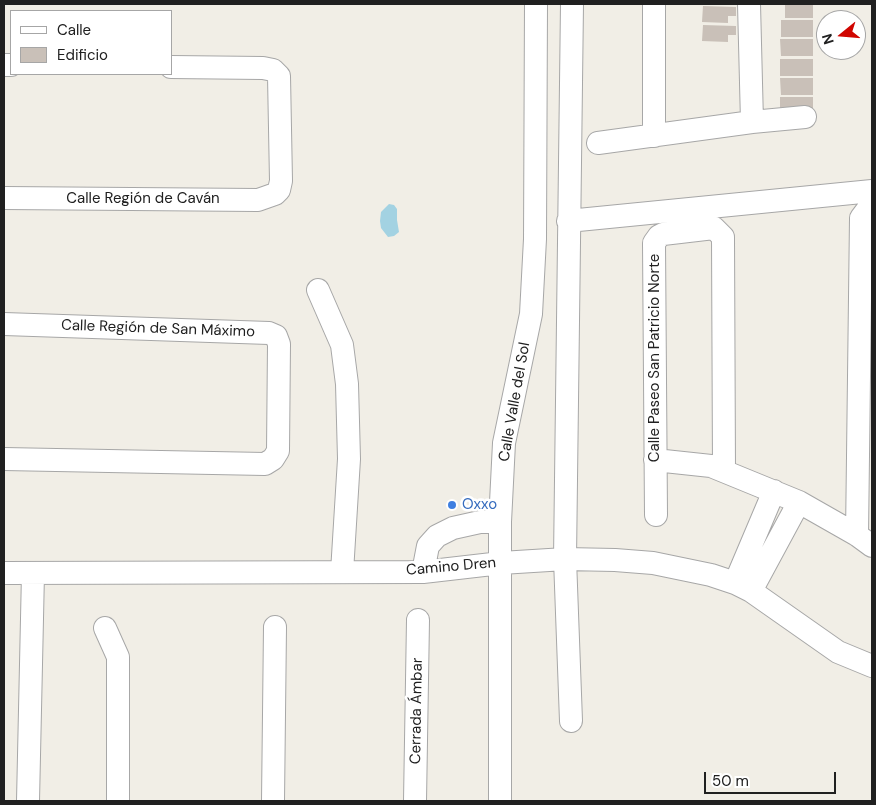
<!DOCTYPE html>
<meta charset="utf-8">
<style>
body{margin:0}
#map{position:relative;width:876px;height:805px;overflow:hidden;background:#f1eee6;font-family:"DM Sans",sans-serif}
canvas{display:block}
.frame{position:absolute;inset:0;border:5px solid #202020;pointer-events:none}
.legend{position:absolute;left:10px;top:10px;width:162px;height:65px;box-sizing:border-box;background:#fff;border:1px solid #a6a6a6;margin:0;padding:6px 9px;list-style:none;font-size:15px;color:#202020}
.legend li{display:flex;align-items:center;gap:10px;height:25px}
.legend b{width:25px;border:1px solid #a6a6a6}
.north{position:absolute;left:816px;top:10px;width:50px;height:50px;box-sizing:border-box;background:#fff;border:1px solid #a6a6a6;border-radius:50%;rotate:253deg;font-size:14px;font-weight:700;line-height:20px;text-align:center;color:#202020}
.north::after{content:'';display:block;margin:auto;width:18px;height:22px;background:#d00600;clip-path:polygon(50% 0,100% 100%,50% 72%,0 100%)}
.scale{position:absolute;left:704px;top:772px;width:132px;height:22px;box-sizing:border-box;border:2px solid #202020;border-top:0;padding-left:6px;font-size:15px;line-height:18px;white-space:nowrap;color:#202020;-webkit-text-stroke:4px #fff;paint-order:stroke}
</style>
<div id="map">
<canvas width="876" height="805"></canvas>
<div class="frame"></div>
<ul class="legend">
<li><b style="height:6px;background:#fff"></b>Calle</li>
<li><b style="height:14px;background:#c9c0b8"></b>Edificio</li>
</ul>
<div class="north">N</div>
<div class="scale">50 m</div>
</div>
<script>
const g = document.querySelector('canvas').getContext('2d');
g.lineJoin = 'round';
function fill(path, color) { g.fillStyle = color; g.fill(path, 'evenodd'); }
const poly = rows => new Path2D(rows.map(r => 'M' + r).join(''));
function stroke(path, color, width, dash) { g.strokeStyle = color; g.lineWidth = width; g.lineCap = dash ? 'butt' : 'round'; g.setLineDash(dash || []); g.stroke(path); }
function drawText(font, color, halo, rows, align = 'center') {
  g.font = font + ' "DM Sans",sans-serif'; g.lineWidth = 5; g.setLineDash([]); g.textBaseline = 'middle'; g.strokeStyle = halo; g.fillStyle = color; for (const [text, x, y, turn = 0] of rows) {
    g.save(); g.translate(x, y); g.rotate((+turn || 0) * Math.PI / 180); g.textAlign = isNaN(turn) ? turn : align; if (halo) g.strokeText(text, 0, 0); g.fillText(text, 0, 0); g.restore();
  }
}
fill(poly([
 [389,204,394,205,397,209,397,220,399,232,394,236,388,237,381,228,380,221,381,212]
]), '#a3d2e2');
fill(poly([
 [785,4,813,4,813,18,785,18],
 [703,6,736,7,736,16,728,16,728,23,702,22],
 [781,20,813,20,813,37,781,37],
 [703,25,736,26,736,35,728,35,728,42,702,41],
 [780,39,813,39,813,56,781,56],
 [780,59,813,59,813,76,780,76],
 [780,78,813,78,813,95,781,95],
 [780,97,813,97,813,114,780,114]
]), '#c9c0b8');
const minor = poly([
 [749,4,752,122],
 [4,65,11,65],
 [654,136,654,4],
 [598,143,752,122,805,117],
 [4,198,258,200,275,194,279,190,281,181,279,76,273,70,263,68,171,67],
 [568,221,872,191],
 [318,290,342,345,347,384,349,459,342,572],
 [4,324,269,333,276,336,279,344,278,451,273,459,265,464,4,459],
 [655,460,711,466,799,502,857,535,872,546],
 [656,515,654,243,659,236,663,234,714,228,723,237,724,471],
 [857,535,861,218,867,210,872,208],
 [423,572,428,546,437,536,453,528,480,522,500,522],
 [4,573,423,572,501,563,565,559,615,560,653,563,711,575,735,583,751,591,838,652,872,666],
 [735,583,774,491],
 [751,591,799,502],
 [105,628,118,657,118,801],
 [571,721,565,559,572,4],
 [28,801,33,573],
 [273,801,275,627],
 [415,801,418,620],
 [500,801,500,522,504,443,531,314,535,239,536,4]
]);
stroke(minor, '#a7a7a7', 24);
stroke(minor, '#fff', 22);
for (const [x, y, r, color] of [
 [452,505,5,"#3f7fe0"]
]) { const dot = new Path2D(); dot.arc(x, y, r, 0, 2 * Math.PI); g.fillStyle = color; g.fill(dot); stroke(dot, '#fff', 2); }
drawText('15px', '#202020', '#fff', [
 ["Calle Región de Caván",143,199],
 ["Calle Región de San Máximo",158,329,2],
 ["Calle Paseo San Patricio Norte",655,358,-90],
 ["Calle Valle del Sol",515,402,-80],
 ["Camino Dren",451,567,-5],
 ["Cerrada Ámbar",417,711,-89]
]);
drawText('15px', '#366cbe', '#fff', [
 ["Oxxo",462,505]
], 'left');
</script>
